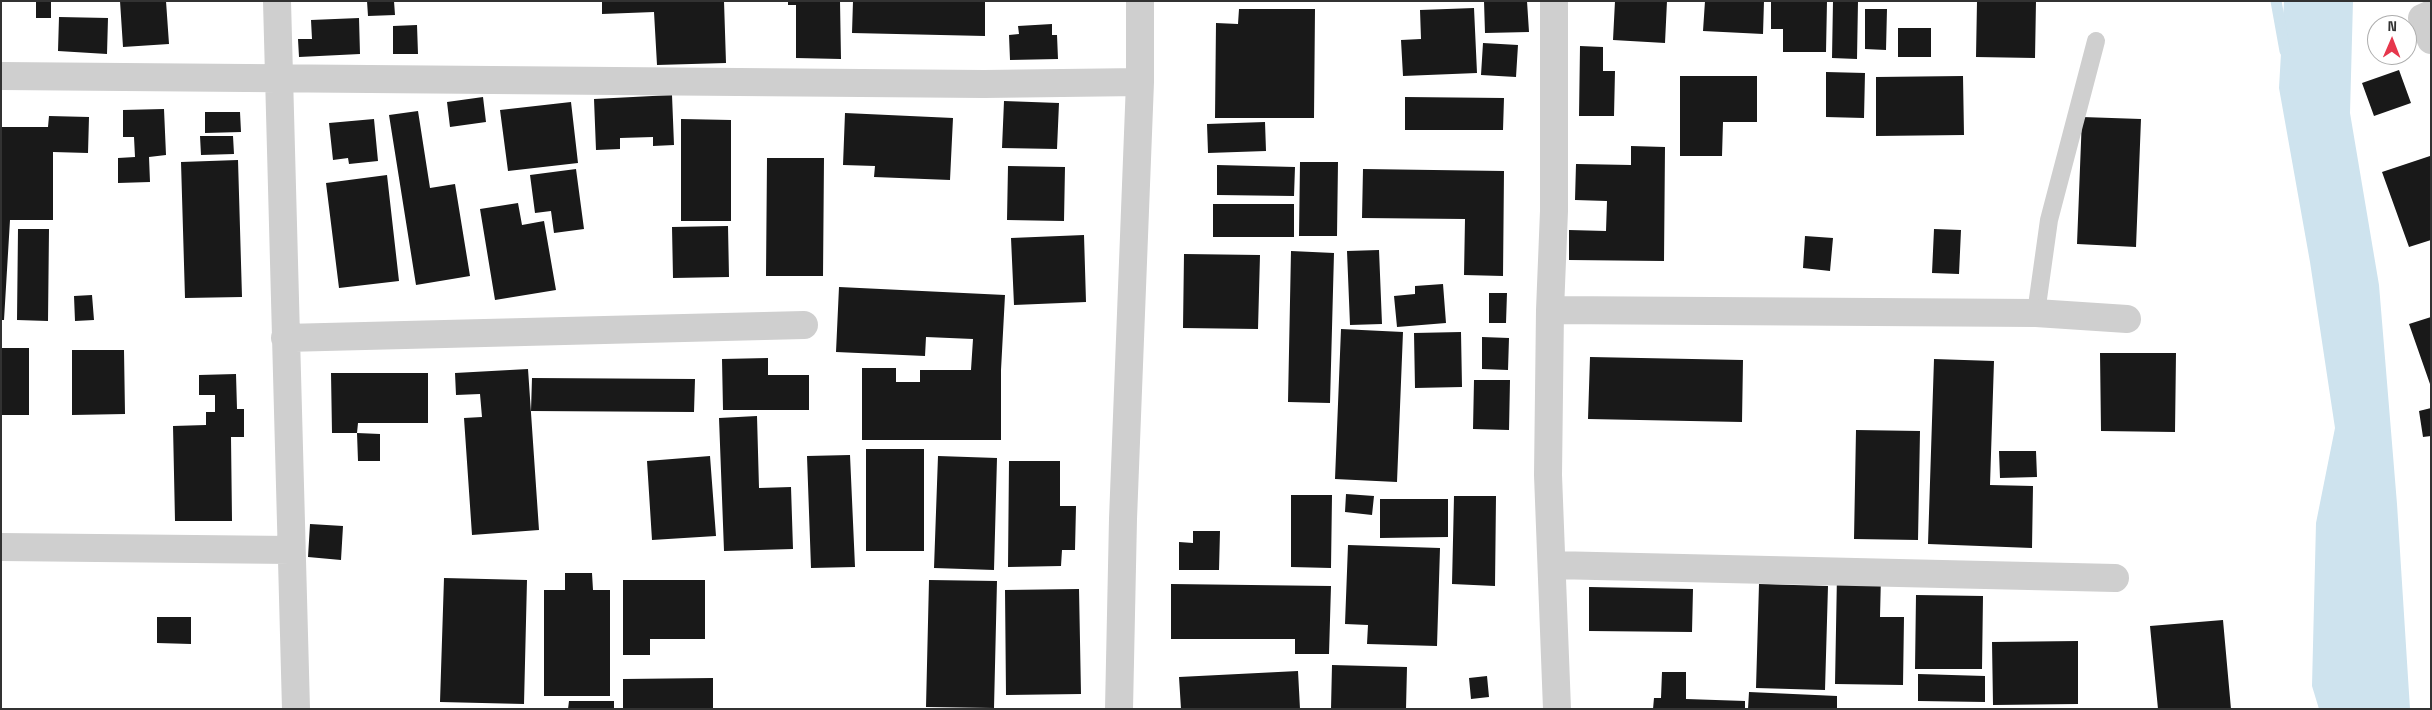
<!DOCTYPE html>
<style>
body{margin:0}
#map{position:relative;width:2432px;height:710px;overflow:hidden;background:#fff;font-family:"Space Grotesk",sans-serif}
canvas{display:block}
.frame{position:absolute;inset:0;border:2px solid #323232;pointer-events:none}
.north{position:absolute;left:2367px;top:15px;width:50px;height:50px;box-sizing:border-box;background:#fff;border:1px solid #adadad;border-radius:50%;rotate:1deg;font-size:14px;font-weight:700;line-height:20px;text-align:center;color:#323232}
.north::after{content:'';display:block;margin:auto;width:18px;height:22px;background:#e6374c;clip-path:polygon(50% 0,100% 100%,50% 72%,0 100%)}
</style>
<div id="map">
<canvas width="2432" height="710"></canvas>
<div class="frame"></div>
<div class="north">N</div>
</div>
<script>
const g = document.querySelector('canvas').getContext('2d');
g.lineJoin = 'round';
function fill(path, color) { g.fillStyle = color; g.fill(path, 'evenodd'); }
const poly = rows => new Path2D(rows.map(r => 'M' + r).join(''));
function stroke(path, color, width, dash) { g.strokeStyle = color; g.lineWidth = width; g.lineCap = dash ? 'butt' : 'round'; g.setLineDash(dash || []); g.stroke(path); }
fill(poly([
 [2284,1,2353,1,2350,113,2379,285,2397,504,2410,709,2319,709,2312,686,2316,523,2335,428,2310,262,2279,88]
]), '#cee3ee');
stroke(poly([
 [2276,1,2285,51]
]), '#cee3ee', 11);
fill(poly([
 [36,1,51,1,51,18,36,18],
 [120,1,166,1,169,44,123,47],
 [367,1,394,1,395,15,368,16],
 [602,1,724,1,726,63,657,65,654,12,602,14],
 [788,1,840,1,841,59,796,58,796,5,788,5],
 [853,1,985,1,985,36,852,33],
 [1484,1,1527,1,1529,32,1485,33],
 [1615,1,1667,1,1665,43,1613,40],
 [1705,1,1764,1,1763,34,1703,31],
 [1771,1,1827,1,1826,52,1783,52,1783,29,1771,29],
 [1833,1,1858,1,1857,59,1832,58],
 [1977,1,2036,1,2035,58,1976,57],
 [1474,8,1477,73,1403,76,1401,40,1421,39,1420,10],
 [1239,9,1315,9,1314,118,1215,118,1216,23,1238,24],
 [1865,9,1887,9,1886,50,1865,49],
 [59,17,108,18,107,54,58,51],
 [359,18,360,54,299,57,298,39,312,39,311,20],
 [1052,24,1052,35,1057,35,1058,59,1010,60,1009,35,1019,34,1018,26],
 [417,25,418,54,393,54,393,26],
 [1898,28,1931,28,1931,57,1898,57],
 [1483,43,1518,45,1516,77,1481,75],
 [1580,46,1603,47,1603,71,1615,71,1614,116,1579,116],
 [2399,70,2411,103,2374,116,2362,83],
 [1826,72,1865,73,1864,118,1826,117],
 [1680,76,1757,76,1757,122,1723,122,1722,156,1680,156],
 [1963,76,1964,135,1876,136,1876,77],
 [672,95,674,145,653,146,653,137,620,138,620,149,596,150,594,99],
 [483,97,486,122,450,127,447,102],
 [1405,97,1504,98,1503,130,1405,130],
 [1004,101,1059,103,1057,149,1002,148],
 [571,102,578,163,508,171,500,110],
 [164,109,166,155,149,157,150,182,118,183,118,158,135,157,134,137,123,137,123,110],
 [418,111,430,188,455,184,470,276,416,285,389,115],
 [205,112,240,112,241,132,205,133],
 [845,113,953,118,950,180,874,177,875,166,843,165],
 [49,116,89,117,88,153,53,152,53,220,10,220,4,320,1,320,1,127,48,127],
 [2082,117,2141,119,2136,247,2077,244],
 [374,119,378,161,349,164,348,158,333,160,329,123],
 [681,119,731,120,731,221,681,221],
 [1265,122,1266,151,1208,153,1207,124],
 [200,136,233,136,234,154,201,155],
 [1631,146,1665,147,1664,261,1569,260,1569,230,1606,231,1607,201,1575,200,1576,164,1631,165],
 [2430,156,2431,240,2409,247,2382,172],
 [767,158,824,158,823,276,766,276],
 [238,160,242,297,185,298,181,162],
 [1300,162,1338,162,1337,236,1299,236],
 [1217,165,1295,167,1294,196,1217,195],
 [1008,166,1065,167,1064,221,1007,220],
 [576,169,584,229,554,233,551,211,535,213,530,175],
 [1363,169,1504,171,1503,276,1464,275,1465,219,1362,218],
 [387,175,399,281,339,288,326,183],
 [518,203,522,225,544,221,556,290,495,300,480,209],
 [1213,204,1294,204,1294,237,1213,237],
 [728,226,729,277,673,278,672,227],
 [18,229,49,229,48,321,17,320],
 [1934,229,1961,230,1959,274,1932,273],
 [1084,235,1086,302,1014,305,1011,238],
 [1805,236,1833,238,1830,271,1803,268],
 [1379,250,1382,324,1350,325,1347,251],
 [1291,251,1334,253,1330,403,1288,402],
 [1184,254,1260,255,1258,329,1183,328],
 [1443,284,1446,323,1397,327,1394,296,1415,294,1415,286],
 [839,287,1005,295,1001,370,1001,440,862,440,862,368,896,368,896,382,920,382,920,370,971,370,973,339,926,337,925,356,836,352],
 [1489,293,1507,293,1506,323,1489,323],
 [92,295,94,320,75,321,74,296],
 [2431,317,2431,384,2430,384,2409,324],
 [1341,329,1403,332,1397,482,1335,479],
 [1461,332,1462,387,1415,388,1414,333],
 [1482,337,1509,338,1508,370,1482,369],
 [1,348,29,348,29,415,1,415],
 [72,350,124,350,125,414,72,415],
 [2100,353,2176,353,2175,432,2101,431],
 [1590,357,1743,360,1742,422,1588,419],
 [768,358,768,375,809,375,809,410,723,410,722,359],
 [1934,359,1994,361,1990,485,2033,486,2032,548,1928,544],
 [528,369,539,530,472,535,464,418,482,417,480,394,456,395,455,373],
 [331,373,428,373,428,423,358,423,357,433,332,433],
 [236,374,237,409,244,409,244,437,231,437,232,521,175,521,173,426,206,425,206,412,215,412,215,395,199,395,199,375],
 [532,378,695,379,694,412,531,411],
 [1474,380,1510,380,1509,430,1473,429],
 [2431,408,2431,436,2423,437,2419,411],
 [757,416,759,488,791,487,793,549,724,551,719,418],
 [1856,430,1920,431,1918,540,1854,539],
 [357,433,380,434,380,461,358,461],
 [866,449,924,449,924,551,866,551],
 [1999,451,2036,451,2037,477,2000,478],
 [850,455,855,567,811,568,807,456],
 [710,456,716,536,652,540,647,461],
 [938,456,997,458,994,570,934,568],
 [1009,461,1060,461,1060,506,1076,506,1075,550,1062,550,1061,566,1008,567],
 [1346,494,1374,496,1372,515,1345,512],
 [1291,495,1332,495,1331,568,1291,567],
 [1454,496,1496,496,1495,586,1452,584],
 [1380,499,1448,499,1448,537,1380,538],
 [310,524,343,526,341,560,308,557],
 [1193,531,1220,531,1219,570,1179,570,1179,542,1193,543],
 [1348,545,1440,548,1437,646,1367,644,1368,625,1345,624],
 [565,573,592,573,593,590,610,590,610,696,544,696,544,590,565,590],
 [1837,574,1881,575,1880,617,1904,617,1903,685,1835,684],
 [444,578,527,580,524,704,440,702],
 [623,580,705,580,705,639,650,639,650,655,623,655],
 [929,580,997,581,994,708,926,707],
 [1171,584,1331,586,1329,654,1295,654,1295,639,1171,639],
 [1759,584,1828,586,1825,690,1756,688],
 [1589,587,1693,589,1692,632,1589,631],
 [1079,589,1081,694,1006,695,1005,590],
 [1916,595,1983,596,1982,669,1915,669],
 [157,617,191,617,191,644,157,643],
 [2223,620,2231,709,2158,709,2150,626],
 [2078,641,2078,704,1993,705,1992,642],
 [1332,665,1407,667,1406,709,1331,709],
 [1298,671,1300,709,1181,709,1179,677],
 [1662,672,1686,672,1686,699,1745,701,1745,709,1653,709,1654,698,1661,698],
 [1918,674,1985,676,1985,702,1918,701],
 [1487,676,1489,697,1471,699,1469,678],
 [713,678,713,709,623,709,623,679],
 [1749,692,1837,696,1837,709,1748,709],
 [569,701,614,701,614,709,568,709]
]), '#191919');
stroke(poly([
 [2036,313,2049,220,2096,41]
]), '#cfcfcf', 18);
stroke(poly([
 [277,1,296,709],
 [1554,1,1554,211,1550,310,1548,475,1557,709],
 [2431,14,2422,18,2431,40],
 [1,76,984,84,1140,82],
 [1550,310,2036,313,2127,319],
 [285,338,804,325],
 [1,547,291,550],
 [1553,565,2115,578],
 [1119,709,1123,519,1140,82,1140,1]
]), '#cfcfcf', 28);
</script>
